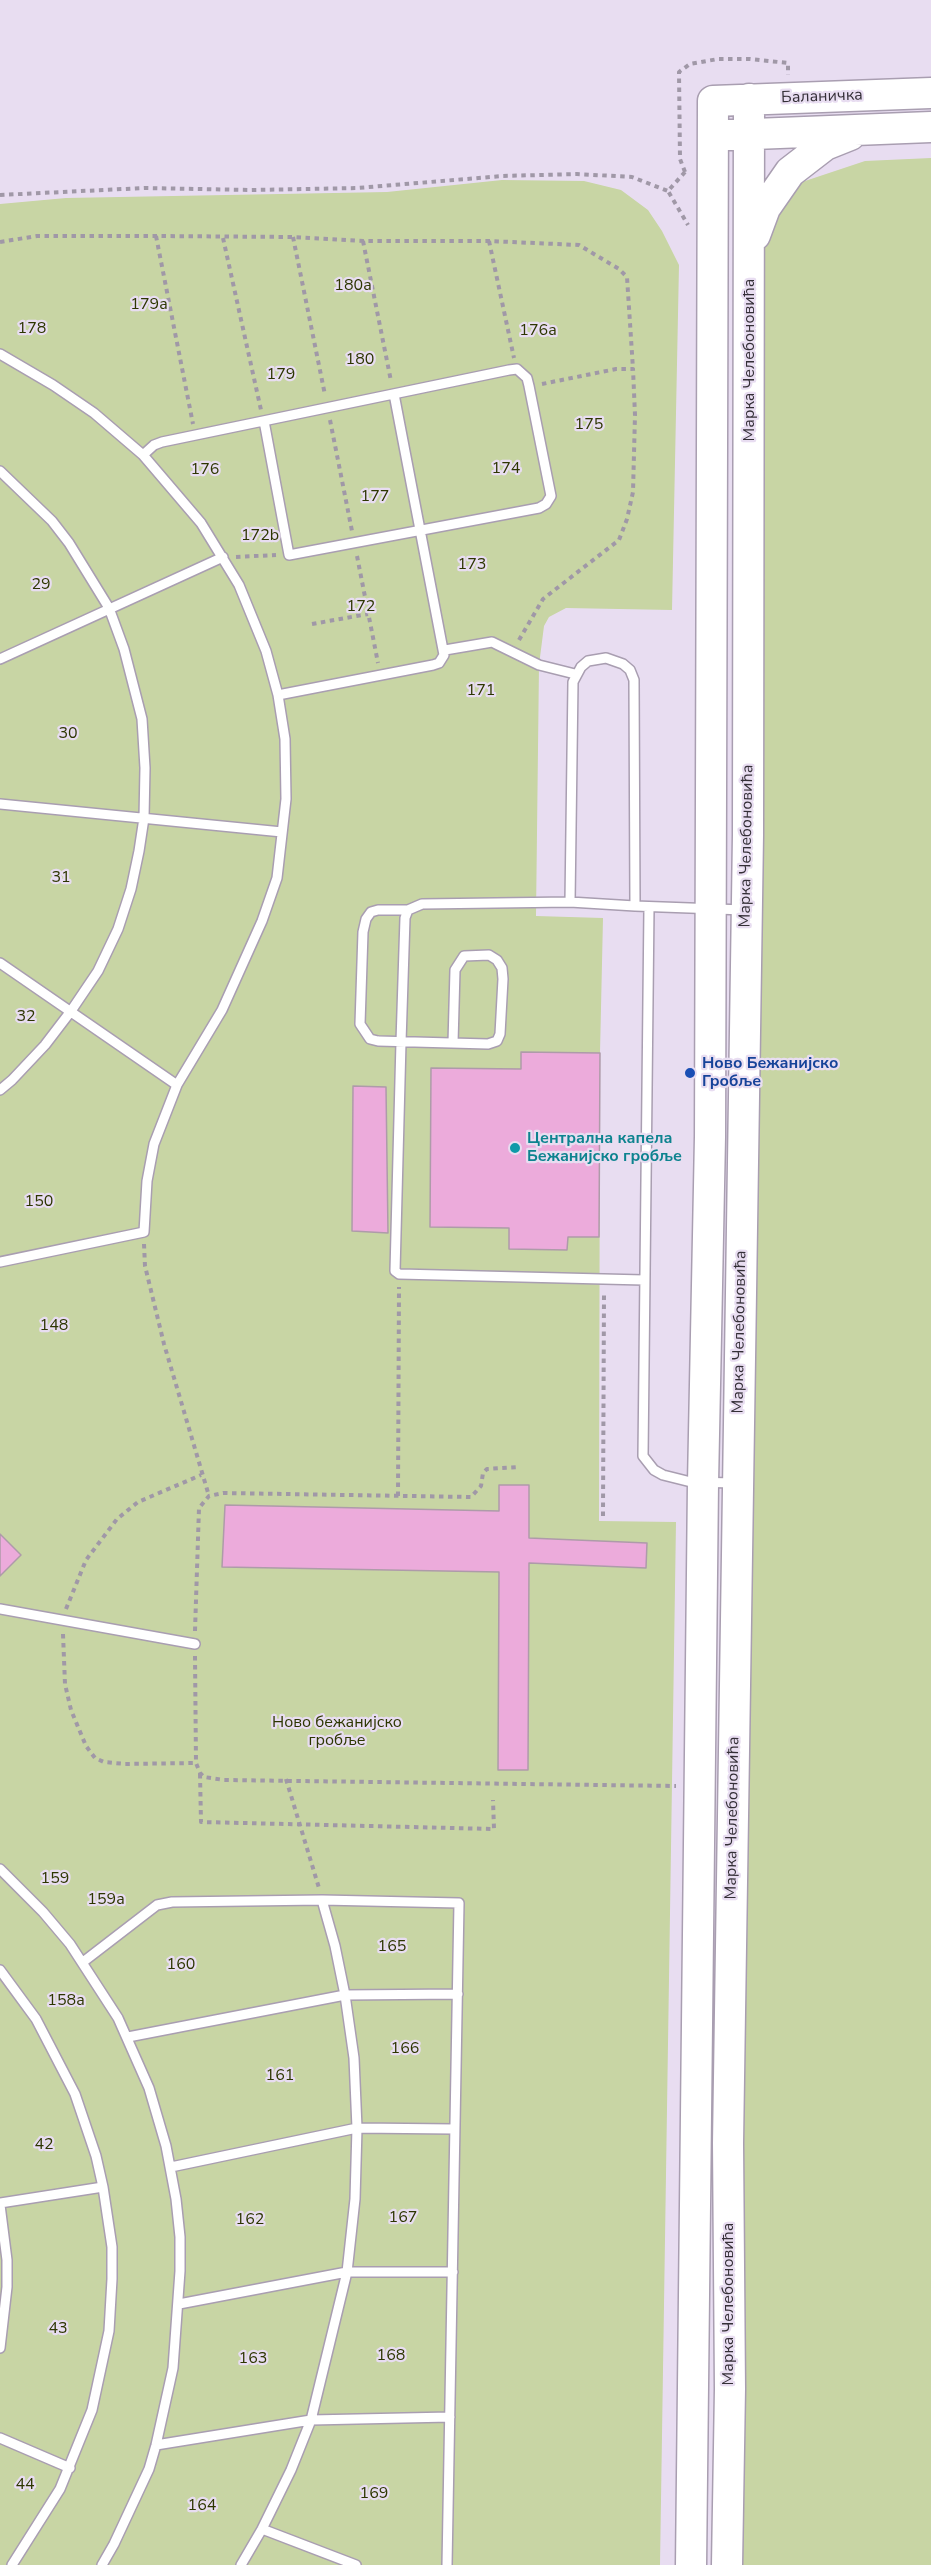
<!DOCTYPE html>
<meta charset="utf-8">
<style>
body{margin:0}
canvas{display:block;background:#e8ddf1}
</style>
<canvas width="931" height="2565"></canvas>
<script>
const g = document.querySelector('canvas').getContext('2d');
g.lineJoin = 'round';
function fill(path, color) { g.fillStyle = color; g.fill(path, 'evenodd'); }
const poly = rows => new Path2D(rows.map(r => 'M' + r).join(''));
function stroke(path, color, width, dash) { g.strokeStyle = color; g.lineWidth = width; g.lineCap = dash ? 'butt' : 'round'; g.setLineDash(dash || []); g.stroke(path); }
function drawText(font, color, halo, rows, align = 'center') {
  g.font = font + ' "Nunito Sans",sans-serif'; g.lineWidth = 4.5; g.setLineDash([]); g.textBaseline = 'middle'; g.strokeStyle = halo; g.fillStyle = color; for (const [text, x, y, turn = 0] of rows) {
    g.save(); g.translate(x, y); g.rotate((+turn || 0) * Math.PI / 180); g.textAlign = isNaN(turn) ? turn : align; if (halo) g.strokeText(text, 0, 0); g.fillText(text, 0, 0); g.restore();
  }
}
fill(poly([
 [931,158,931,2565,742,2565,746,910,762,253,790,186,865,161],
 [502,180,584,181,621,190,648,210,662,231,679,265,672,610,566,608,549,617,544,626,539,665,536,916,603,918,600,1053,599,1521,676,1522,660,2565,0,2565,0,204,66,198,387,192]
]), '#c8d5a4');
const building = poly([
 [521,1052,600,1053,599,1237,568,1237,567,1250,509,1249,509,1228,430,1227,431,1068,521,1069,521,1052],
 [353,1086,386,1087,388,1233,352,1231,353,1086],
 [499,1485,529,1485,529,1538,647,1543,646,1568,529,1563,528,1770,498,1770,499,1572,222,1567,225,1505,499,1511,499,1485],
 [0,1534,21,1555,0,1576,0,1534]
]);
fill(building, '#ecabdb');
stroke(building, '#ae9ba9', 1.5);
const lane = poly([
 [0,354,53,385,94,413,143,455,201,523,239,585,266,651,278,695,285,739,286,799,277,878,262,921,222,1010,177,1085,154,1144,147,1181,144,1232,0,1262],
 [143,455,154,445,162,442,509,370,517,369,527,378,529,386,551,496,546,504,539,508,289,555,264,421],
 [0,471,52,521,69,543,109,608,124,649,142,719,145,768,144,818,139,851,131,889,118,929,98,971,71,1011,45,1045,12,1080,0,1090],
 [445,650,492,642,539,665,575,674],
 [0,659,223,557],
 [278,695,433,665,439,663,444,655,394,394],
 [0,804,282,832],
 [570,902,422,904,408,910,405,918,401,1042,395,1271,399,1274,644,1280],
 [635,906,634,680,630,670,623,664,606,658,588,661,581,667,573,682,570,902,635,906,744,910],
 [649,907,643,1456,654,1470,663,1475,691,1482,734,1483],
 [408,910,378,910,371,912,366,919,363,932,360,1024,370,1039,378,1041,488,1044,497,1041,500,1034,503,979,502,968,497,960,489,955,464,956,455,970,453,1043],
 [0,963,177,1085],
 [0,1609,195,1644],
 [0,1869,43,1912,70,1944,118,2018,149,2088,166,2146,176,2199,180,2237,180,2271,173,2368,156,2445,149,2469,114,2544,102,2565],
 [322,1900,459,1903,447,2565],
 [83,1962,157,1905,172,1902,322,1900,335,1946,345,1995,354,2058,357,2128,355,2199,347,2272,311,2420,291,2470,262,2529,241,2565],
 [0,1970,36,2019,75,2094,96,2156,103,2187,112,2247,112,2279,109,2331,92,2410,60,2489,12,2565],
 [128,2037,345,1995,458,1994],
 [171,2167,357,2128,454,2129],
 [0,2203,103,2187],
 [0,2205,7,2260,7,2287,0,2348],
 [179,2304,347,2272,453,2272],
 [0,2438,70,2468],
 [156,2445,311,2420,450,2417],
 [262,2529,356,2565]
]);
const primary = poly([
 [729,135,931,127],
 [755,235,765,208,790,172,825,145,850,135],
 [691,2565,703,1483,710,1137,713,101,931,93],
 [727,2565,730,2389,728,2143,748,835,749,99]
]);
stroke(lane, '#a99eb1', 12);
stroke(primary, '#a99eb1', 33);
stroke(poly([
 [685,172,668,191,688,225],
 [685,172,680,159,679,72,690,64,718,59,750,59,788,63,788,75],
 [0,195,144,188,251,190,358,188,502,176,577,174,632,177,668,191],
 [156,236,193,424],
 [293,237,325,395],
 [223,238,261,410],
 [363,241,391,381],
 [489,241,514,358],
 [0,242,37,236,156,236,293,237,363,241,489,241,579,245,619,269,627,277,633,369],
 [330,420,352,531],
 [357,556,378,663],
 [236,557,276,555],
 [312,624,368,614],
 [519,640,543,599,619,540,627,519,633,492,635,415,633,369,616,369,542,384],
 [144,1244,145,1266,164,1344,209,1496],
 [398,1496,399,1287],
 [603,1516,604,1292],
 [66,1609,86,1560,117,1519,138,1502,201,1475],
 [195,1631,199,1508,209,1496,223,1493,471,1497,481,1486,483,1473,487,1469,519,1467],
 [63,1634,65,1684,71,1710,86,1746,95,1758,104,1762,125,1764,196,1763],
 [195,1656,196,1763,200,1773,204,1777,224,1780,676,1786],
 [200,1774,201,1822,494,1829,493,1800],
 [286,1779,319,1888]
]), '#a098a7', 4, [4.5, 4.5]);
stroke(lane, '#fff', 9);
stroke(primary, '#fff', 30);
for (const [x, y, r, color] of [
 [690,1073,6,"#1a4fb4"],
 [515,1148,6,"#0f9aa8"]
]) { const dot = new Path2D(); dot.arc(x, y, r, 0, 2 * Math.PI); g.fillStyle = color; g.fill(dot); stroke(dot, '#e8ddf1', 2); }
drawText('16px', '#342f37', '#e8ddf1', [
 ["Баланичка",822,97,-2],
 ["Марка Челебоновића",750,360,-90],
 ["Марка Челебоновића",747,846,-89],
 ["Марка Челебоновића",740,1332,-89],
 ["Марка Челебоновића",733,1818,-89],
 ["Марка Челебоновића",729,2304,-90]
]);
drawText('16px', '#2d3600', '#e8ddf1', [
 ["180a",353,286],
 ["179a",149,305],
 ["178",32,329],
 ["176a",538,331],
 ["180",360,360],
 ["179",281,375],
 ["175",589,425],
 ["174",506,469],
 ["176",205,470],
 ["177",375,497],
 ["172b",260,536],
 ["173",472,565],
 ["29",41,585],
 ["172",361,607],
 ["171",481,691],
 ["30",68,734],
 ["31",61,878],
 ["32",26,1017],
 ["150",39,1202],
 ["148",54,1326],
 ["Ново бежанијско",337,1723],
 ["гробље",337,1741],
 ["159",55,1879],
 ["159a",106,1900],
 ["165",392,1947],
 ["160",181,1965],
 ["158a",66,2001],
 ["166",405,2049],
 ["161",280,2076],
 ["42",44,2145],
 ["167",403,2218],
 ["162",250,2220],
 ["43",58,2329],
 ["168",391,2356],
 ["163",253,2359],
 ["44",25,2485],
 ["169",374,2494],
 ["164",202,2506]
]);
drawText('bold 16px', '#164399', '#e8ddf1', [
 ["Ново Бежанијско",702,1064],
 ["Гробље",702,1082]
], 'left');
drawText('bold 16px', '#0d838f', '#e8ddf1', [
 ["Централна капела",527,1139],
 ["Бежанијско гробље",527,1157]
], 'left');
</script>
